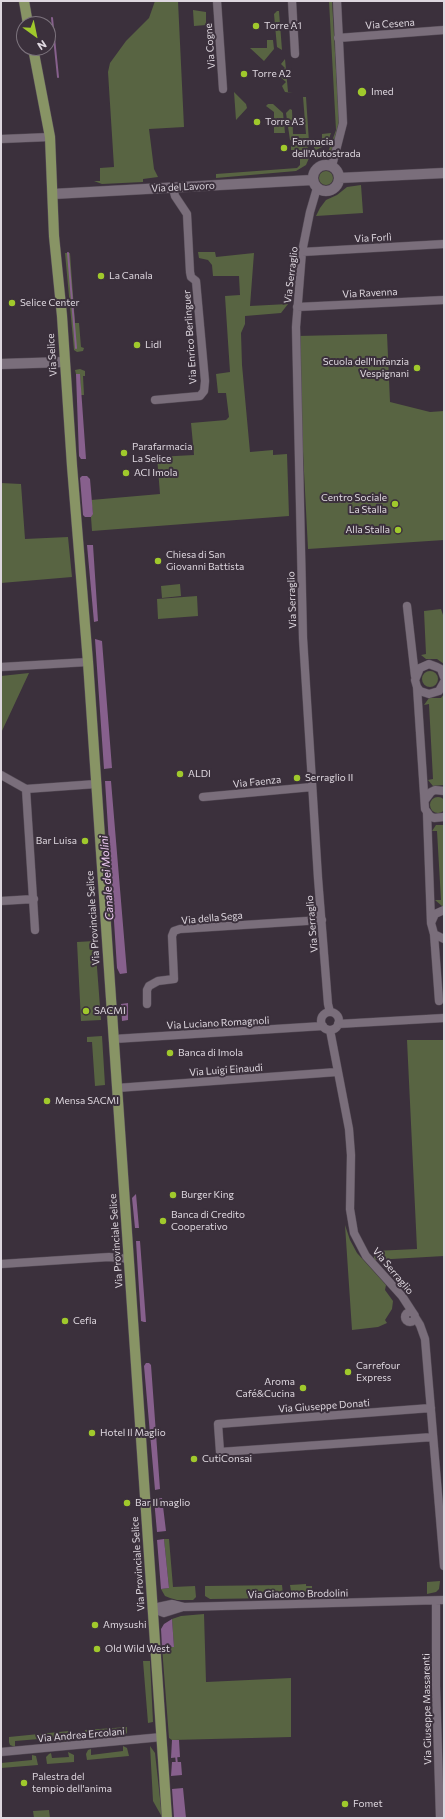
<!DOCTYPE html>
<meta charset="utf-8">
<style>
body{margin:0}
#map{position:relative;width:445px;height:1819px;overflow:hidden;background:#3b303c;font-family:Commissioner,sans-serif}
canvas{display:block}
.frame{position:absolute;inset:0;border:2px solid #ded7df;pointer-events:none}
.north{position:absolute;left:16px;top:16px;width:40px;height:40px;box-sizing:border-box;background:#3b303c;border:1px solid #7c737d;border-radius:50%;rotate:147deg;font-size:11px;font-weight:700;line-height:16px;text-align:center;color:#ded7df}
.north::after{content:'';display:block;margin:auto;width:14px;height:18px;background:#a0c92c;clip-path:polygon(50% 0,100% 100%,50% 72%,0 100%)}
</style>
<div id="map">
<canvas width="445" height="1819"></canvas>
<div class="frame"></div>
<div class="north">N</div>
</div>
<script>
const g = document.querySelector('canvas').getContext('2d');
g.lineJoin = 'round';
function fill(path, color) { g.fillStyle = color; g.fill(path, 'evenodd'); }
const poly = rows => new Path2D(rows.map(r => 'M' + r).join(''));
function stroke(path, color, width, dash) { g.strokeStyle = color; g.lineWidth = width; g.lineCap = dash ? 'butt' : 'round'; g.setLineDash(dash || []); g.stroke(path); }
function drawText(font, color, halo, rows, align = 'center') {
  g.font = font + ' Commissioner,sans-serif'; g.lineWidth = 4; g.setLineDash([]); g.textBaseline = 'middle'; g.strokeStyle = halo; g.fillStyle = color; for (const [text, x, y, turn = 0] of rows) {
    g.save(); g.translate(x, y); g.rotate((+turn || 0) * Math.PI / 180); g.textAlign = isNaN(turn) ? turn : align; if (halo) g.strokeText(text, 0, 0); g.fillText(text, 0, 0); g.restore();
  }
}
fill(poly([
 [155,1,178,1,184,127,149,129,154,169,158,177,143,179,143,182,102,184,94,181,100,181,100,168,114,167,108,72,110,63,126,41,149,18],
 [329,1,332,1,339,122,330,156,327,155,336,130],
 [193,10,206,12,206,25,194,26],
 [277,11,279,11,282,50,277,47,274,14],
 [267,40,273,40,274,49,264,61,250,48,267,48],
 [285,59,288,92,293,93,285,92,282,86,286,82,278,75,285,68,281,64],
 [234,92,246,104,247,108,236,120],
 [303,97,306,97,309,142,296,142,290,140,286,113,290,109,292,110,293,134,306,134],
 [268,104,273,104,283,113,285,133,274,133,274,112,266,106],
 [331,133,328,141,324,146,314,151,314,141,322,140,322,134],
 [294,145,306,145,309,149,309,158,306,165,296,171,216,178,216,174,297,168,300,165,300,150,291,150,291,146],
 '319 178a7 7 0 1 1 14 0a7 7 0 1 1-14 0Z',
 [361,185,363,213,316,216,320,208,326,200,337,195,347,187],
 [198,252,215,252,216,257,254,253,250,306,288,304,281,313,245,316,245,324,241,333,242,365,250,452,273,450,273,455,287,454,289,516,92,531,91,517,93,513,91,500,160,494,157,457,194,455,191,423,226,420,229,417,226,393,218,393,216,374,230,372,225,296,240,295,239,276,213,276,212,265,208,260,199,258],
 [65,253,70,253,75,323,79,323,81,347,84,348,83,351,77,352,74,350],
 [387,334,390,402,430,412,444,411,444,540,308,549,297,336],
 [80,369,85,371,85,376,83,376,84,395,81,395,80,374,76,374,75,370],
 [1,483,21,484,25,539,68,537,72,577,1,583],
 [180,584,181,596,162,598,161,586],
 [197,596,198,616,158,619,157,599],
 [441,609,444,618,444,664,437,659,426,659,421,655,426,654,424,611],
 '422 679a8 8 0 1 1 16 0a8 8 0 1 1-16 0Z',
 [29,673,1,733,1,676],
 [444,694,444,785,433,786,428,780,433,779,429,704,424,705,429,698,441,698],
 '430 805a8 8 0 1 1 16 0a8 8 0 1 1-16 0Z',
 [436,825,444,825,444,906,442,906,435,900,441,900,437,831,432,831],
 [95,941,101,1020,81,1021,77,942],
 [102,1036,105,1085,95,1086,92,1042,87,1042,87,1037],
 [407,1040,444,1040,444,1256,374,1260,374,1251,417,1249],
 [345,1225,350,1240,357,1253,386,1285,385,1290,393,1301,392,1309,385,1320,387,1323,378,1327,352,1330],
 [164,1539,169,1539,173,1587,195,1586,196,1597,193,1600,177,1600,170,1598,165,1596,161,1589,169,1588],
 [440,1581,439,1589,436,1592,427,1594,427,1582],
 [306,1584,306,1586,312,1586,312,1596,292,1597,290,1585],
 [282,1585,283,1595,278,1598,210,1599,205,1596,205,1586],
 [204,1614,206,1682,291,1678,291,1737,172,1740,169,1738,162,1647,174,1647,172,1619,181,1616],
 [143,1661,150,1661,153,1722,148,1723],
 [127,1727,127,1733,123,1737,121,1732,92,1734,92,1740,86,1737,85,1730],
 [69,1731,69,1738,64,1743,63,1737,15,1741,15,1747,10,1745,9,1742,9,1737],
 [123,1746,127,1748,129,1756,87,1760,86,1754,88,1750,91,1749,91,1755,123,1751],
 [150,1746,155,1753,162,1817,153,1801],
 [68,1752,74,1755,74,1762,47,1764,46,1757,49,1754,51,1753,52,1758,69,1757],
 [32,1755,36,1756,38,1765,1,1768,1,1763,32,1760],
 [49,1810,50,1818,34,1818,33,1811]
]), '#586442');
fill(poly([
 [76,374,80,374,86,459,81,459,79,456],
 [82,476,87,476,90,479,93,514,91,517,85,517,83,515,80,478],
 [87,545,93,545,98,621,94,622],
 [95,639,102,641,112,768,104,769],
 [105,781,111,781,127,973,120,974,117,968],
 [128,1003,128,1020,122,1021,121,1004],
 [136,1194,139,1228,135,1228,132,1198],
 [136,1241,140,1241,146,1322,144,1322,141,1321],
 [146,1363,149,1363,151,1365,160,1489,155,1490,144,1366],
 [162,1498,166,1531,157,1532,154,1499],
 [164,1539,169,1588,161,1589,157,1540],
 [172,1619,174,1647,162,1647,161,1629,164,1624],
 [172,1740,179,1740,180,1757,171,1758],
 [172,1762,181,1762,182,1775,171,1776],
 [183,1788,186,1818,174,1818,172,1789]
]), '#87608d');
stroke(poly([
 [52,18,58,77],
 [68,253,76,348],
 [176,1755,177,1765]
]), '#87608d', 2);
const street = poly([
 [217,1,223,89],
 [292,1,295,54],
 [338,38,444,30],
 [1,139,50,137],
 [332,166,343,123,337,1],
 [317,188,310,212,302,252,296,327,303,638,318,878,328,1004,330,1012],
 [302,252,444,244],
 [297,307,444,300],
 [155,400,200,396,204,391,205,381,196,281,191,277,190,272,187,214,175,196,173,188],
 [407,606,415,676],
 [1,667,88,662],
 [444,677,441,669,437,667,429,664,420,668,415,680,417,687,420,691,429,694,439,691,444,682],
 [417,687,425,809,430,816,434,818,444,817],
 [1,775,26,789,96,784],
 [26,789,35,930],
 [203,797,312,787],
 [425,800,431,792,435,790,444,791],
 [427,813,431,923],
 [1,901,34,899],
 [444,910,435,914,431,923,434,934,444,939],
 [434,934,439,1001],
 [147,1004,147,990,149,986,158,981,174,979,172,936,174,931,180,929,322,920],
 '321 1021a9 9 0 1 1 18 0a9 9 0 1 1-18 0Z',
 [338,1024,444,1018],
 [330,1030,349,1129,351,1155,350,1209,354,1233,366,1256,402,1296,413,1313],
 [114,1039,323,1026],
 [117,1088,337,1072],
 [1,1264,109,1257,129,1259],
 '405 1317a5 5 0 1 1 10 0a5 5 0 1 1-10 0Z',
 [415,1317,420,1325,425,1339,444,1566],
 [431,1408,218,1424,220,1452,433,1437],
 [436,1601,436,1686,440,1818],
 [153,1608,172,1604,184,1607,444,1600],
 [153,1609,164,1613,183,1607],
 [1,1752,162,1737]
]);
const secondary = poly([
 '313 178a13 13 0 1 1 26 0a13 13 0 1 1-26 0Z',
 [339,178,444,173],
 [53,194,312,180],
 [1,364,64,362]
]);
const primary = poly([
 [24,1,28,24],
 [33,48,50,137,54,236,62,316,72,466,88,662,167,1818]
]);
stroke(street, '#574d58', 9);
stroke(secondary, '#574d58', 11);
stroke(primary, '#574d58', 11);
stroke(street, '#7a6e7b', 8);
stroke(secondary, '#7a6e7b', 10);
stroke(primary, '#889465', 10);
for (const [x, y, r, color] of [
 [256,26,4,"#a0c92c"],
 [244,74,4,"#a0c92c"],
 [362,92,5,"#a0c92c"],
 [257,122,4,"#a0c92c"],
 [284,148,4,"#a0c92c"],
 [101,276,4,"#a0c92c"],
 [12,303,4,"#a0c92c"],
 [137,345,4,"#a0c92c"],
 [417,368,4,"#a0c92c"],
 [124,453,4,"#a0c92c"],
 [126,473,4,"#a0c92c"],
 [395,504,4,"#a0c92c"],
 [398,530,4,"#a0c92c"],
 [158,561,4,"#a0c92c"],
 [180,774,4,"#a0c92c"],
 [297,778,4,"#a0c92c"],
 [85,841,4,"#a0c92c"],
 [86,1011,4,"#a0c92c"],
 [170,1053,4,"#a0c92c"],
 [47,1101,4,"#a0c92c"],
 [173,1195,4,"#a0c92c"],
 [163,1221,4,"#a0c92c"],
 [65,1321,4,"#a0c92c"],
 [348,1372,4,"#a0c92c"],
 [303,1388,4,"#a0c92c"],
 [92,1433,4,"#a0c92c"],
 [194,1459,4,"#a0c92c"],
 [127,1503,4,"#a0c92c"],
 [95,1625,4,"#a0c92c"],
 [97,1649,4,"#a0c92c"],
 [24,1783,4,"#a0c92c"],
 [345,1804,4,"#a0c92c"]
]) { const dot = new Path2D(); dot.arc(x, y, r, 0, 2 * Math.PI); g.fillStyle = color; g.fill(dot); stroke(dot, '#3b303c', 1.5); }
drawText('10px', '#ded7df', '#3b303c', [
 ["Via Cesena",390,24,-4],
 ["Via Cogne",210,46,-94],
 ["Via del Lavoro",183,187,-3],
 ["Via Forlì",373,238,-3],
 ["Via Serraglio",291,275,-83],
 ["Via Ravenna",370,293,-3],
 ["Via Enrico Berlinguer",190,337,-94],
 ["Via Selice",52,355,-94],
 ["Via Serraglio",292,600,-92],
 ["Via Faenza",257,782,-6],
 ["Via Provinciale Selice",93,918,-94],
 ["Via della Sega",212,918,-5],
 ["Via Serraglio",312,924,-95],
 ["Via Luciano Romagnoli",218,1023,-3],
 ["Via Luigi Einaudi",226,1070,-4],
 ["Via Provinciale Selice",116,1241,-94],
 ["Via Serraglio",393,1271,50],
 ["Via Giuseppe Donati",324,1406,-4],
 ["Via Provinciale Selice",138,1564,-94],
 ["Via Giacomo Brodolini",298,1594,-1],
 ["Via Giuseppe Massarenti",427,1709,-91],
 ["Via Andrea Ercolani",81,1735,-5]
]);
drawText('10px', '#ded7df', '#3b303c', [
 ["Torre A1",264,26],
 ["Torre A2",252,74],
 ["Imed",371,92],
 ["Torre A3",265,122],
 ["Farmacia",292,142],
 ["dell'Autostrada",292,154],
 ["La Canala",109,276],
 ["Selice Center",20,303],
 ["Lidl",145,345],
 ["Scuola dell'Infanzia",409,362,"right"],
 ["Vespignani",409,374,"right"],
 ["Parafarmacia",132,447],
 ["La Selice",132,459],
 ["ACI Imola",134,473],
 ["Centro Sociale",387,498,"right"],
 ["La Stalla",387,510,"right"],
 ["Alla Stalla",390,530,"right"],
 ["Chiesa di San",166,555],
 ["Giovanni Battista",166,567],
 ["ALDI",188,774],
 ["Serraglio II",305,778],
 ["Bar Luisa",77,841,"right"],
 ["SACMI",94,1011],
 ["Banca di Imola",178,1053],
 ["Mensa SACMI",55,1101],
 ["Burger King",181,1195],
 ["Banca di Credito",171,1215],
 ["Cooperativo",171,1227],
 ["Cefla",73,1321],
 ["Carrefour",356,1366],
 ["Express",356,1378],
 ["Aroma",295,1382,"right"],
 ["Café&Cucina",295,1394,"right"],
 ["Hotel Il Maglio",100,1433],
 ["CutiConsai",202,1459],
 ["Bar Il maglio",135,1503],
 ["Amysushi",103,1625],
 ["Old Wild West",105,1649],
 ["Palestra del",32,1777],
 ["tempio dell'anima",32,1789],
 ["Fomet",353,1804]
], 'left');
drawText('italic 11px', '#f2cef7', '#3b303c', [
 ["Canale dei Molini",107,878,-94]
]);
</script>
